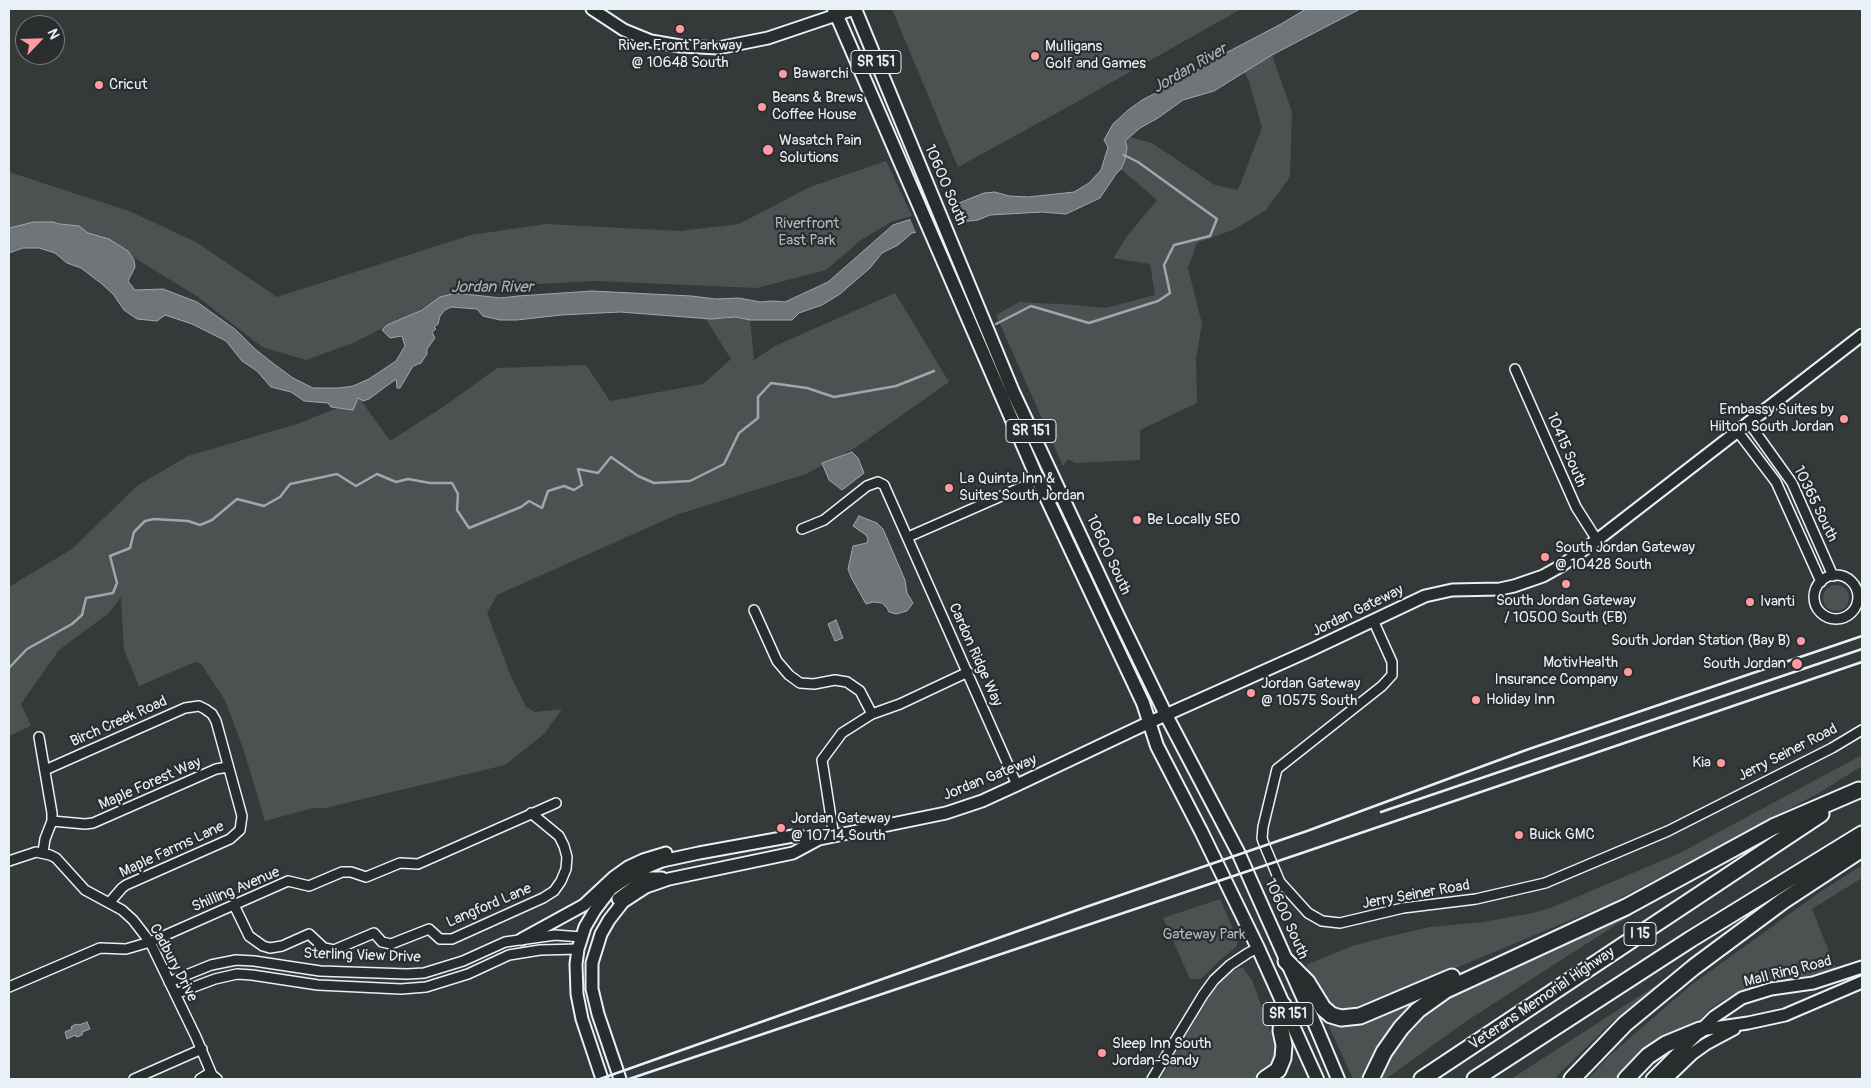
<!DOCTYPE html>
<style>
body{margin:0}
#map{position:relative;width:1871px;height:1088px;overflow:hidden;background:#35393a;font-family:Pangolin,sans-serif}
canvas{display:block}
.frame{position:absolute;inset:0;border:10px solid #e8f1f8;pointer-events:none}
.north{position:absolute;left:15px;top:15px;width:50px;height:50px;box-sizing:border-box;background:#2a2d2e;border:1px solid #767b7f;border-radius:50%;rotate:66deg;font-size:14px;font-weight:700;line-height:20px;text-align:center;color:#e8f1f8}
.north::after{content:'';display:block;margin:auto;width:18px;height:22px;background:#ff9aa2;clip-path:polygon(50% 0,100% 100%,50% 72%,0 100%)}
</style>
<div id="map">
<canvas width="1871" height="1088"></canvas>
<div class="frame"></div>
<div class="north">N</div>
</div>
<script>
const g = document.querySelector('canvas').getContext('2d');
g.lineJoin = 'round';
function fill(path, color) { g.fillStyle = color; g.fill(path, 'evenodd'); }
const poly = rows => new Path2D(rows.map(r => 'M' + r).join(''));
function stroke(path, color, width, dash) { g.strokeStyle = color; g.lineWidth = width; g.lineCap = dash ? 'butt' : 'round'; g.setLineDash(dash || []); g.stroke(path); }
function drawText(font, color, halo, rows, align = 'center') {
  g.font = font + ' Pangolin,sans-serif'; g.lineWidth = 4.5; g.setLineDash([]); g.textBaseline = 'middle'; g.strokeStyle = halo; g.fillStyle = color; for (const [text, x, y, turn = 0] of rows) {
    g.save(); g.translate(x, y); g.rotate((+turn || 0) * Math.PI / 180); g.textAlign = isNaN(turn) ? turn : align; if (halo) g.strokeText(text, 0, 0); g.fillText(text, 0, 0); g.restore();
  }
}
fill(poly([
 [892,9,1241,9,1075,103,958,167],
 [1272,55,1292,112,1290,177,1266,210,1235,229,1197,243,1188,268,1202,324,1196,359,1197,403,1140,430,1140,460,1075,463,1068,459,1063,466,996,315,1019,302,1076,305,1105,308,1155,295,1150,264,1113,258,1128,235,1157,200,1121,169,1127,147,1125,141,1129,137,1152,143,1215,185,1238,190,1262,128,1249,81,1244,72],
 [886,161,912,216,891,222,861,240,826,270,757,288,596,281,463,288,353,343,306,360,262,347,198,297,120,249,56,221,9,230,9,172,129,211,196,242,277,297,471,235,546,224,680,231,739,224,810,187],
 [895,293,949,382,855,448,806,474,676,515,497,595,487,613,511,677,526,707,535,712,562,709,544,734,505,765,325,808,313,808,265,821,243,748,225,700,201,664,195,662,139,686,124,650,121,597,109,613,59,650,21,704,31,726,9,736,9,587,72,549,137,486,188,456,297,424,360,399,390,441,449,403,497,368,586,365,610,401,703,384,731,359,705,318,724,319,736,317,750,320,754,360,775,346],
 '1823 598a13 13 0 1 1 26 0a13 13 0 1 1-26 0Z',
 [1862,755,1862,766,1819,793,1609,904,1360,1008,1342,1010,1332,1005,1325,998,1306,965,1352,946,1382,938,1430,927,1483,922,1533,913,1553,907,1680,853],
 [1862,865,1862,878,1812,909,1836,969,1795,979,1777,980,1745,989,1720,1002,1709,1010,1697,1023,1680,1030,1663,1038,1619,1079,1588,1079,1609,1056,1691,985,1820,892],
 [1220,899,1237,938,1237,946,1218,962,1201,979,1190,979,1163,918],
 [1639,906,1642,908,1465,1022,1386,1079,1379,1079,1386,1063,1408,1029,1438,1003,1463,988,1585,935],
 [1240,968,1244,968,1244,970,1252,980,1274,1041,1276,1051,1273,1065,1259,1076,1252,1079,1160,1079,1212,992,1230,972],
 [1669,977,1613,1021,1554,1079,1511,1079],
 [1427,994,1410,1008,1364,1079,1353,1079,1329,1027,1329,1022]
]), '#4d5152');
const water = poly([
 [1306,9,1360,9,1272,55,1214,91,1183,100,1158,118,1140,128,1125,141,1127,147,1125,160,1121,169,1116,174,1100,198,1066,214,1042,212,990,215,978,220,961,222,912,233,898,245,882,253,870,268,840,294,822,305,799,313,792,320,750,320,736,317,711,319,620,312,561,315,517,320,500,320,483,316,477,309,451,307,445,310,440,316,438,324,434,327,436,329,432,332,435,338,427,349,427,354,421,363,413,366,400,388,397,388,396,379,369,399,363,401,358,398,353,410,331,407,328,403,304,401,291,392,271,387,257,371,242,361,226,341,192,324,165,315,157,321,137,319,124,310,113,294,102,284,81,268,67,263,55,253,39,248,23,248,9,253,9,228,34,222,54,222,60,224,79,226,88,233,109,239,128,251,134,260,135,267,128,281,135,290,163,289,197,302,236,330,255,349,274,364,293,378,313,388,339,388,353,386,369,379,396,361,405,346,402,336,390,338,382,330,387,325,422,310,440,297,456,293,501,298,518,296,592,291,691,296,716,299,739,298,760,302,773,301,785,302,828,282,893,225,949,207,984,193,995,192,1009,196,1028,197,1074,192,1089,183,1101,170,1108,147,1104,140,1113,124,1127,111,1142,100,1174,84,1220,56,1281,24,1306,9],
 [852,452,858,458,864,473,842,490,829,480,822,463,852,452],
 [859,516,877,523,883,529,905,580,907,593,913,603,907,611,896,614,889,612,887,608,882,603,873,602,866,604,851,577,848,569,853,546,867,543,868,539,866,535,853,526,859,516],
 [836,620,843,638,835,641,828,624,836,620],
 [87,1022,90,1029,82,1032,83,1034,80,1036,76,1037,75,1035,67,1039,65,1032,72,1029,71,1027,74,1025,78,1024,79,1025,87,1022]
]);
fill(water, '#707579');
stroke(water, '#a0a7ac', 1);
fill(poly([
 [949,204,958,225,917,235,910,218]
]), '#35393a');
stroke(poly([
 [996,324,1031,306,1089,323,1158,301,1170,293,1164,265,1174,245,1210,236,1217,219,1138,162,1124,155],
 [9,668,27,649,72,624,82,615,86,598,113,593,117,583,110,556,130,548,134,532,145,521,154,519,188,521,200,525,212,520,237,499,264,506,280,497,290,484,337,474,356,486,377,474,396,482,408,479,430,483,452,483,458,494,457,510,469,528,521,507,529,501,542,508,548,491,564,486,574,490,582,485,578,469,598,473,611,457,638,476,654,483,690,481,724,464,739,433,758,418,758,397,771,383,807,388,834,397,896,386,934,371]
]), '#a0a7ac', 2.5);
const street = poly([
 [1515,369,1576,507,1597,540],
 [1749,423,1792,483,1833,576],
 [1738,432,1776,482,1821,582],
 [802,529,824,520,867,486,878,482,884,485,1017,785],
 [908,537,1038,480],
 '1814 597a22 22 0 1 1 44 0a22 22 0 1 1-44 0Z',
 [754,610,777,661,789,675,800,683,814,684,835,680,847,682,860,691,872,714],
 [1373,620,1392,662,1392,675,1382,686,1277,769,1263,827,1262,838,1264,844,1280,882,1308,913,1322,921,1340,923,1403,908,1476,899,1545,883,1668,831,1832,748,1862,730],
 [39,737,52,813,52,821,45,839,43,852],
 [45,770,185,708,199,706,205,709,212,714,216,721,242,816,240,830,230,839,126,885,122,888,109,903],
 [52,821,85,824,93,823,216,769,228,767],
 [834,837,822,760,842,733,872,714,900,704,968,672],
 [9,861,36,852,50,855,56,858,85,890,122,910,133,920,150,942,196,1037,212,1075],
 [234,905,249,936,263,946,270,948,282,946,309,934,324,948,334,950,374,933,382,942,391,944,429,929,440,939,452,939,543,898,554,891,561,881,566,869,567,857,564,846,559,836,531,813],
 [169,982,211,965,236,960,254,961,320,971,407,974,424,973,463,961,505,942,555,935,582,937],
 [9,987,100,948,126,949,150,942,288,881,309,886,342,872,351,872,366,877,400,863,418,864,556,803],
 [175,994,215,979,237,974,252,975,318,985,401,989,426,987,468,974,509,955,540,950,578,949],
 [134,1079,202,1049],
 [200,1079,208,1074,212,1075,217,1079],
 [1152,1079,1203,995,1214,980,1230,965,1248,953,1258,948]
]);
const secondary = poly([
 [592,9,624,30,651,41,680,46,718,48,768,38,854,9],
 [618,899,646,878,662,878],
 [522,939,584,905,614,877,628,867,643,860,666,853],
 [1700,1030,1748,1023,1785,1015,1862,982],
 [602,1079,582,1019,577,994,576,964,578,949,585,927,595,910,611,889,638,871,662,861,699,853,793,836,819,839,946,813,982,801,1017,785,1150,722,1311,650,1425,596,1452,590,1500,589,1514,586,1543,576,1561,566,1597,540,1862,335],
 [620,1079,598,1014,592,989,592,963,601,934,609,920,623,902,646,887,669,879,793,853,819,839],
 [1652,1079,1714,1017,1742,998,1771,989,1813,983,1862,967],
 [1666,1079,1692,1054,1706,1044,1734,1029]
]);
const primary = poly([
 [834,9,1038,480,1143,703,1157,746,1201,831,1258,948,1317,1079],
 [855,9,1013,392,1117,614,1166,715,1238,852,1317,1029,1338,1079]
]);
const highway = poly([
 [1286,961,1307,982,1323,1008,1331,1015,1341,1018,1360,1016,1452,977],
 [1265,1079,1278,1070,1283,1058,1284,1045,1281,1031,1283,1005],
 [1371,1079,1384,1052,1401,1028,1418,1010,1446,990,1626,907,1773,827,1859,790],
 [1422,1079,1821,814],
 [1475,1079,1691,939,1862,834],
 [1572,1079,1625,1024,1694,967,1783,901,1862,849],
 [1626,1079,1648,1056,1666,1044,1700,1030]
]);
stroke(street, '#e8f1f8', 12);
stroke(secondary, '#e8f1f8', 15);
stroke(primary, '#e8f1f8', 16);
stroke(highway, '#e8f1f8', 19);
stroke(street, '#2a2d2e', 9);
stroke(secondary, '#2a2d2e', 11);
stroke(primary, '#2a2d2e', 12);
stroke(highway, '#2a2d2e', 15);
stroke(poly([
 [1381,812,1862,649],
 [600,1079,1083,908,1307,831,1529,749,1862,636],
 [629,1079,1299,854,1862,662]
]), '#e8f1f8', 2.5);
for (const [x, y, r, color] of [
 [680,29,5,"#ff9aa2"],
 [1035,56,5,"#ff9aa2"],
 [783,74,5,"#ff9aa2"],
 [99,85,5,"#ff9aa2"],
 [762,107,5,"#ff9aa2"],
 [768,150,6,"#ff9aa2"],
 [1844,419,5,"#ff9aa2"],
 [949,488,5,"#ff9aa2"],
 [1137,520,5,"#ff9aa2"],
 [1545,557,5,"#ff9aa2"],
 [1566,584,5,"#ff9aa2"],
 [1750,602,5,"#ff9aa2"],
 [1801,641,5,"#ff9aa2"],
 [1797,664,6,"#ff9aa2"],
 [1628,672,5,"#ff9aa2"],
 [1251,693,5,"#ff9aa2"],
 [1476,700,5,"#ff9aa2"],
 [1721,763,5,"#ff9aa2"],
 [781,828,5,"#ff9aa2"],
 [1519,835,5,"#ff9aa2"],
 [1102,1053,5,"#ff9aa2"]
]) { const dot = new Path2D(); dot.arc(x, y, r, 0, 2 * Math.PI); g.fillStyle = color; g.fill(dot); stroke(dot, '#2a2d2e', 2); }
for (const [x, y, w] of [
 [876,62,50],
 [1031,431,50],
 [1640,934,32],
 [1288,1014,50]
]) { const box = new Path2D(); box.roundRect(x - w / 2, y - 11.5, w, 23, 4); g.fillStyle = '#2a2d2e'; g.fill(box); stroke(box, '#e8f1f8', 1); }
drawText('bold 14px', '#e8f1f8', null, [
 ["SR 151",876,62],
 ["SR 151",1031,431],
 ["I 15",1640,934],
 ["SR 151",1288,1014]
]);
drawText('15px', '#e8f1f8', '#2a2d2e', [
 ["River Front Parkway",680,46,"center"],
 ["@ 10648 South",680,63,"center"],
 ["Mulligans",1045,47],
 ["Golf and Games",1045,64],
 ["Bawarchi",793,74],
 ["Cricut",109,85],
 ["Beans & Brews",772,98],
 ["Coffee House",772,115],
 ["Wasatch Pain",779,141],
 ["Solutions",779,158],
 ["Embassy Suites by",1834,410,"right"],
 ["Hilton South Jordan",1834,427,"right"],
 ["La Quinta Inn &",959,479],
 ["Suites South Jordan",959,496],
 ["Be Locally SEO",1147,520],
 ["South Jordan Gateway",1555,548],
 ["@ 10428 South",1555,565],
 ["South Jordan Gateway",1566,601,"center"],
 ["/ 10500 South (EB)",1566,618,"center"],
 ["Ivanti",1760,602],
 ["South Jordan Station (Bay B)",1791,641,"right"],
 ["MotivHealth",1618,663,"right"],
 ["Insurance Company",1618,680,"right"],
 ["South Jordan",1786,664,"right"],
 ["Jordan Gateway",1261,684],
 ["@ 10575 South",1261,701],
 ["Holiday Inn",1486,700],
 ["Kia",1711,763,"right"],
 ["Jordan Gateway",791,819],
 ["@ 10714 South",791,836],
 ["Buick GMC",1529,835],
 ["Sleep Inn South",1112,1044],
 ["Jordan-Sandy",1112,1061]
], 'left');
drawText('15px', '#e8f1f8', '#2a2d2e', [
 ["10600 South",945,185,67],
 ["10415 South",1566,450,67],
 ["10365 South",1815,504,64],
 ["10600 South",1108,555,65],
 ["Jordan Gateway",1358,611,-26],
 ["Cardon Ridge Way",975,655,66],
 ["Birch Creek Road",119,722,-24],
 ["Jerry Seiner Road",1788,753,-27],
 ["Jordan Gateway",990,778,-22],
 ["Maple Forest Way",150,784,-24],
 ["Maple Farms Lane",172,850,-25],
 ["Shilling Avenue",236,890,-23],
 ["Jerry Seiner Road",1416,895,-10],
 ["Langford Lane",489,906,-23],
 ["10600 South",1286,919,66],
 ["Sterling View Drive",362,956,2],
 ["Cadbury Drive",173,963,62],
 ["Mall Ring Road",1788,972,-14],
 ["Veterans Memorial Highway",1542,999,-34]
]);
drawText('15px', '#b2b9be', '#2a2d2e', [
 ["Riverfront",807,224],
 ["East Park",807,241],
 ["Gateway Park",1204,935]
]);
drawText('italic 16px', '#acb3b8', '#2a2d2e', [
 ["Jordan River",1190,69,-30],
 ["Jordan River",492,288]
]);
</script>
